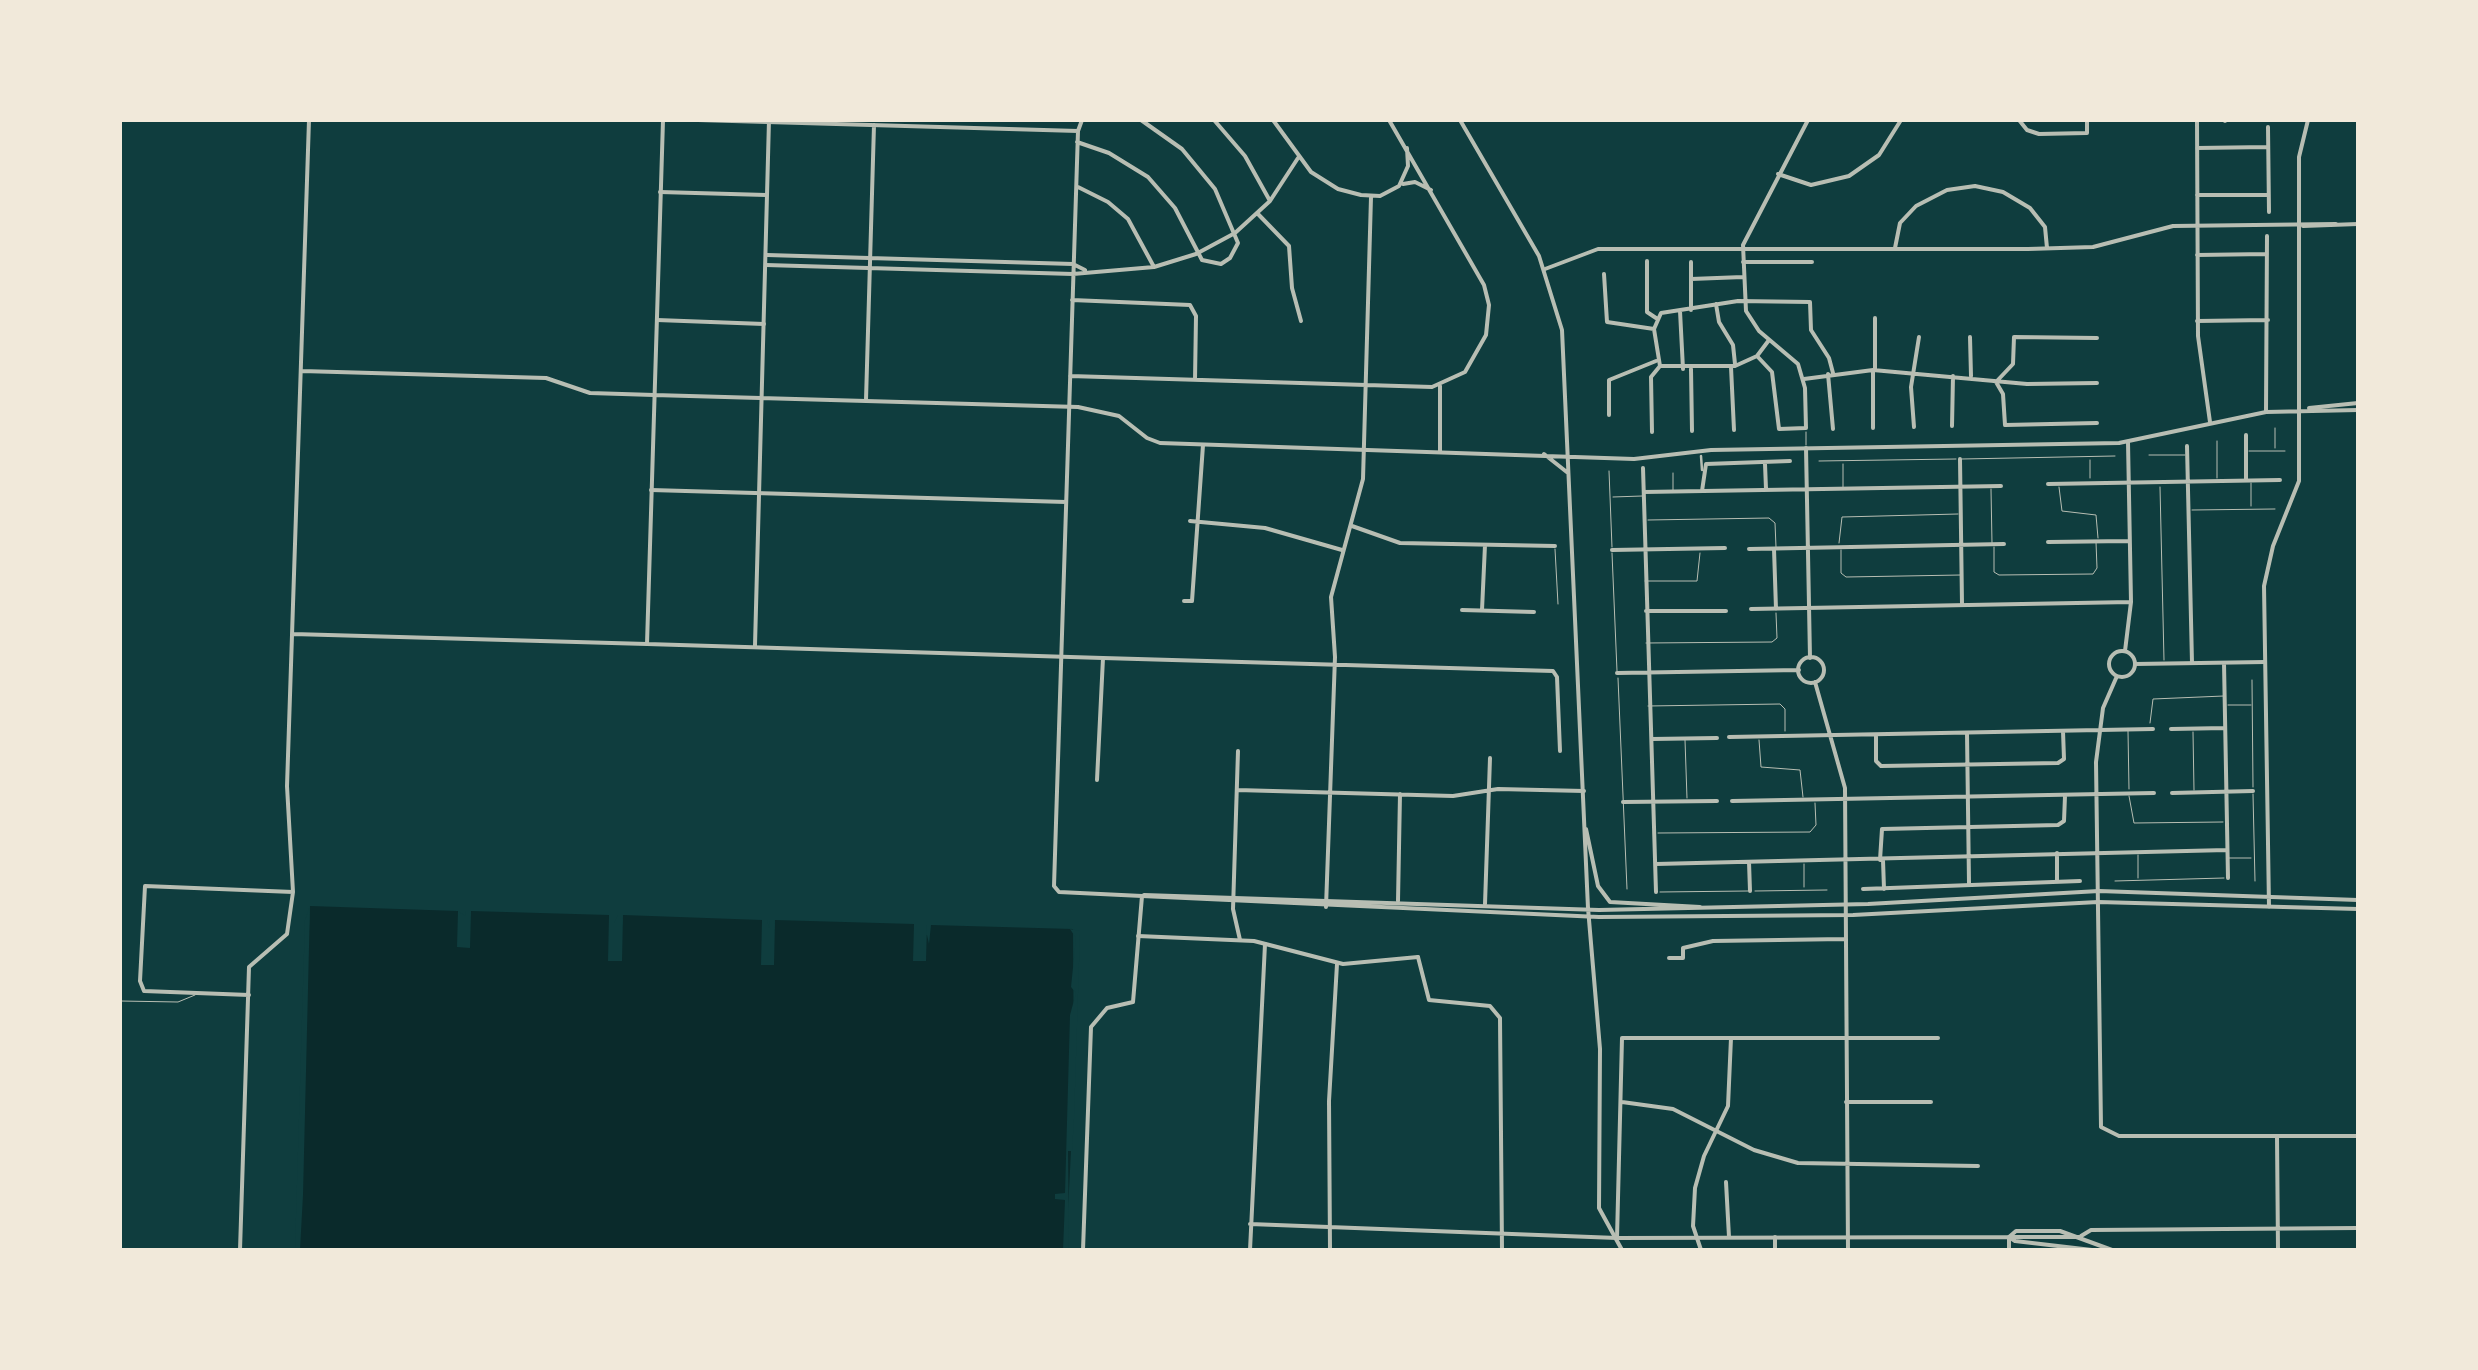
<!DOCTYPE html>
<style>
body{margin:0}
#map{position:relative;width:2478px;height:1370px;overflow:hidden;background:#0f3d3e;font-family:"Asap Condensed",sans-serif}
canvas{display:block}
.frame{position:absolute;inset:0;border:122px solid #f1e9da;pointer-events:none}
</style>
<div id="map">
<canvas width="2478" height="1370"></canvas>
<div class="frame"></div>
</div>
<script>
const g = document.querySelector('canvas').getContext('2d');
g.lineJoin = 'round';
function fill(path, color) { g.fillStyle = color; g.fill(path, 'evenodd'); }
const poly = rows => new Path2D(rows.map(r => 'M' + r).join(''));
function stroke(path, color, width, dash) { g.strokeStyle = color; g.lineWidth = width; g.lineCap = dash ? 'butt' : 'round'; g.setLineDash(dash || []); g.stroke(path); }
fill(poly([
 [310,906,458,911,458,921,470,921,471,911,609,915,609,927,622,928,623,915,762,920,762,932,774,933,775,920,914,924,914,934,927,935,929,944,931,925,1073,929,1074,1091,1066,1250,297,1250]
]), '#0a2a2b');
fill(poly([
 [310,906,303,1195,300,1250,295,1250,305,920],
 [458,911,465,916,466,911,471,911,470,948,457,947],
 [609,915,614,915,614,923,618,915,623,915,622,961,608,961],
 [762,920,767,920,769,928,770,920,775,920,774,965,761,965],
 [914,924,919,924,919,930,926,930,927,925,926,961,913,961],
 [1070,929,1080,931,1074,1119,1072,1151,1068,1151,1069,1243,1068,1250,1063,1250,1065,1200,1055,1199,1055,1194,1065,1193,1070,1015,1076,993,1071,987,1076,938]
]), '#0f3d3e');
stroke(poly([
 [2275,428,2275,448],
 [1806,432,1806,445],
 [2217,441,2217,478],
 [2249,451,2285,451],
 [2149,455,2185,455],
 [1962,459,2115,456],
 [2090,460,2090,478],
 [1819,461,1956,459],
 [1843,464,1843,488],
 [1609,471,1612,547],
 [1673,473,1673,490],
 [2251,483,2251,506],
 [2059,487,2062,511,2096,515,2098,538],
 [2160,487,2164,660],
 [1991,489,1992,543],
 [1613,497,1642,496],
 [2192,510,2275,509],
 [1648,520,1769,518,1775,523,1776,547],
 [1839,543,1842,517,1958,514],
 [1994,547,1994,572,1999,575,2093,574,2097,568,2096,542],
 [1555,549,1558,604],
 [1841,550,1841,573,1846,577,1961,575],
 [1612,553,1617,671],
 [1645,581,1697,581,1700,553],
 [1646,643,1772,642,1777,638,1776,613],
 [1618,678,1627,889],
 [2252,680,2253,787],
 [2228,705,2251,705],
 [1648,706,1780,704,1785,709,1785,731],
 [2150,723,2153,699,2224,696],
 [2128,731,2129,789],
 [2193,732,2194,790],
 [1685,740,1687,798],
 [1759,740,1761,767,1800,770,1803,797],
 [2253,794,2255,881],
 [2129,796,2134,823,2223,822],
 [1658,833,1810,832,1816,825,1815,803],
 [2138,855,2138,878],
 [2228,858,2251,858],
 [1804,864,1804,887],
 [2115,881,2224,878],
 [1755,891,1827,890],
 [1660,892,1748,891],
 [120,1001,178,1002,195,995]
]), '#b8beb3', 1);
stroke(poly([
 [1701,456,1702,470]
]), '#b8beb3', 2.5);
stroke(poly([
 [698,120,1078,131],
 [1082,120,1078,131,1054,886,1059,892,1142,896,1133,1002,1107,1008,1091,1027,1083,1250],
 [1214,120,1245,156,1270,201],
 [1273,120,1311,172,1338,189,1361,195,1380,196,1399,186,1408,166,1407,148],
 [2019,120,2027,130,2039,134,2087,133,2087,120],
 [2197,120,2198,336,2210,422],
 [2225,121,2225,120],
 [2268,127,2269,212],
 [1077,142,1109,153,1148,177,1175,208,1202,260,1221,264,1230,258,1238,243,1215,189,1182,149,1141,120],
 [2197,148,2267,147],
 [1778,174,1811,185,1849,176,1879,155,1901,120],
 [1403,184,1415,182,1431,190],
 [1078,187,1108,202,1128,219,1154,267],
 [660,192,766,195],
 [2197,195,2268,195],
 [1258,214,1289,246,1292,288,1301,321],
 [2303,226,2358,224],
 [1895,248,1900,223,1916,206,1947,190,1975,186,2003,192,2030,208,2045,227,2047,248],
 [767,255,1073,264,1085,270],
 [2197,255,2267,254],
 [1647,261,1647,312,1656,318],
 [1691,262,1691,310],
 [1743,262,1812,262],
 [766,265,1073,274,1154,267,1196,254,1235,233,1270,201,1298,158],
 [1545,269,1598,249,2028,249,2093,247,2173,226,2336,224],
 [1604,274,1607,322,1654,329],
 [1691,279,1743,277],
 [1072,300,1190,305,1196,316,1195,380],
 [1716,304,1719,322,1733,345,1735,364],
 [1680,311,1683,369],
 [1875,318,1875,370],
 [657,320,764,324],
 [2197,321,2268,320],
 [1970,337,1971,376],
 [1757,356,1772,372,1779,429,1806,428,1805,388,1798,364,1759,331,1746,311,1743,245,1808,120],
 [1660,366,1654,329,1661,313,1738,301,1810,302,1811,330,1829,358,1833,373],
 [1660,366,1735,366,1757,356,1769,340],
 [1731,367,1734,430],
 [1691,369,1692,431],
 [1873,370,1873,428],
 [302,371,546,378,590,393,654,395],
 [1828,374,1833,429],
 [1070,376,1432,387,1465,372,1486,335,1489,305,1484,285,1389,120],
 [1804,379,1873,370,2027,384,2097,383],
 [1996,382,2003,394,2005,425,2097,423],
 [1996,382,2013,364,2014,337,2097,338],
 [866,400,874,125],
 [2266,411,2267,236],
 [1609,415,1609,380,1656,361],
 [1952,426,1953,376],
 [1914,427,1911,387,1919,337],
 [1652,432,1651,377,1660,366],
 [2246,435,2246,480],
 [2187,446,2192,663],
 [1806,448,1810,658],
 [1440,451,1440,386],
 [1960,459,1962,604],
 [1765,464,1766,489],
 [1643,468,1656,892],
 [2048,484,2280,480],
 [651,490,1066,502],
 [1702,491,1706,464,1790,461],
 [1644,492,2001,486],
 [1190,521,1265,528,1342,550],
 [1352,526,1400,543,1555,546],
 [2048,542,2128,541],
 [1749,549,2004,544],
 [1774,549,1776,609],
 [1612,550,1725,548],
 [1184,601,1192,601,1203,445],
 [1751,609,2131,602],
 [1462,610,1534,612],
 [1482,610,1485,545],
 [1646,611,1726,611],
 [293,634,647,644],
 [2125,651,2131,602,2128,442],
 '2109 664a13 13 0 1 1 26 0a13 13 0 1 1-26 0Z',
 '1798 670a13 13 0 1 1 26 0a13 13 0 1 1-26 0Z',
 [1103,658,1553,671,1557,677,1560,751],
 [2224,663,2228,878],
 [2135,664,2265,662],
 [1617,673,1799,670],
 [2117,676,2103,708,2096,762,2101,1127,2119,1136,2358,1136],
 [1815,682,1845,788,1848,1250],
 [2171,729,2225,728],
 [1967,733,1969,883],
 [1876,736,1876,761,1881,766,2058,763,2064,759,2063,731],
 [1729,737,2153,729],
 [1652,739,1717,738],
 [1238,751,1233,909,1240,940],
 [1237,790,1453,796,1498,789,1584,791],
 [2172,793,2253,791],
 [1732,801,2154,793],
 [1623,802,1717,801],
 [1880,860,1882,829,2058,825,2064,821,2065,796],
 [1883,860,1884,889],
 [1749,862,1750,891],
 [1656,864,2227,850],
 [2057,882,2057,853],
 [1863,889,2080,881],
 [1398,901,1400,794],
 [1485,904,1490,758],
 [1326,907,1335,657,1331,597,1363,479,1371,197],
 [1418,957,1429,1000,1490,1006,1500,1018,1502,1250],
 [1669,958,1683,958,1683,948,1713,941,1844,939],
 [249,995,144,991,140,981,145,886,293,892],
 [1622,1102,1673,1109,1754,1150,1798,1163,1978,1166],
 [1846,1102,1931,1102],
 [2277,1136,2278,1250],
 [1726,1182,1729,1237],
 [1250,1224,1617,1238,1622,1038,1938,1038],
 [2081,1236,2091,1230,2358,1228],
 [1775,1237,1775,1250],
 [2009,1237,2009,1250],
 [240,1250,249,967,287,934,293,892,287,786,309,120],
 [1250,1250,1265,944],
 [1330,1250,1329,1101,1337,964],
 [1701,1250,1693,1226,1695,1188,1704,1156,1728,1106,1731,1038]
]), '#b8beb3', 4);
stroke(poly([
 [663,120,647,644,1103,658,1097,780],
 [1460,120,1539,256,1562,330,1588,908,1600,1049,1599,1208,1622,1250],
 [654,395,1078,407,1119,416,1147,438,1160,443,1634,459,1711,450,2119,443,2266,412,2358,410],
 [2309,408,2358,403],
 [1544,454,1568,473],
 [755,645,769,120],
 [1586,829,1598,886,1610,902,1700,907],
 [1144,895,1599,910,1868,904,2099,891,2358,900],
 [1142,896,1599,917,1853,915,2098,902,2358,909],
 [2269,907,2264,586,2273,546,2299,481,2299,157,2308,120],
 [1138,936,1254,941,1343,964,1418,957],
 [2009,1237,2016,1231,2060,1231,2112,1250],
 [2009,1237,2079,1237],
 [1617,1238,2009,1237,2015,1241,2092,1250]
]), '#b8beb3', 4);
</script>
